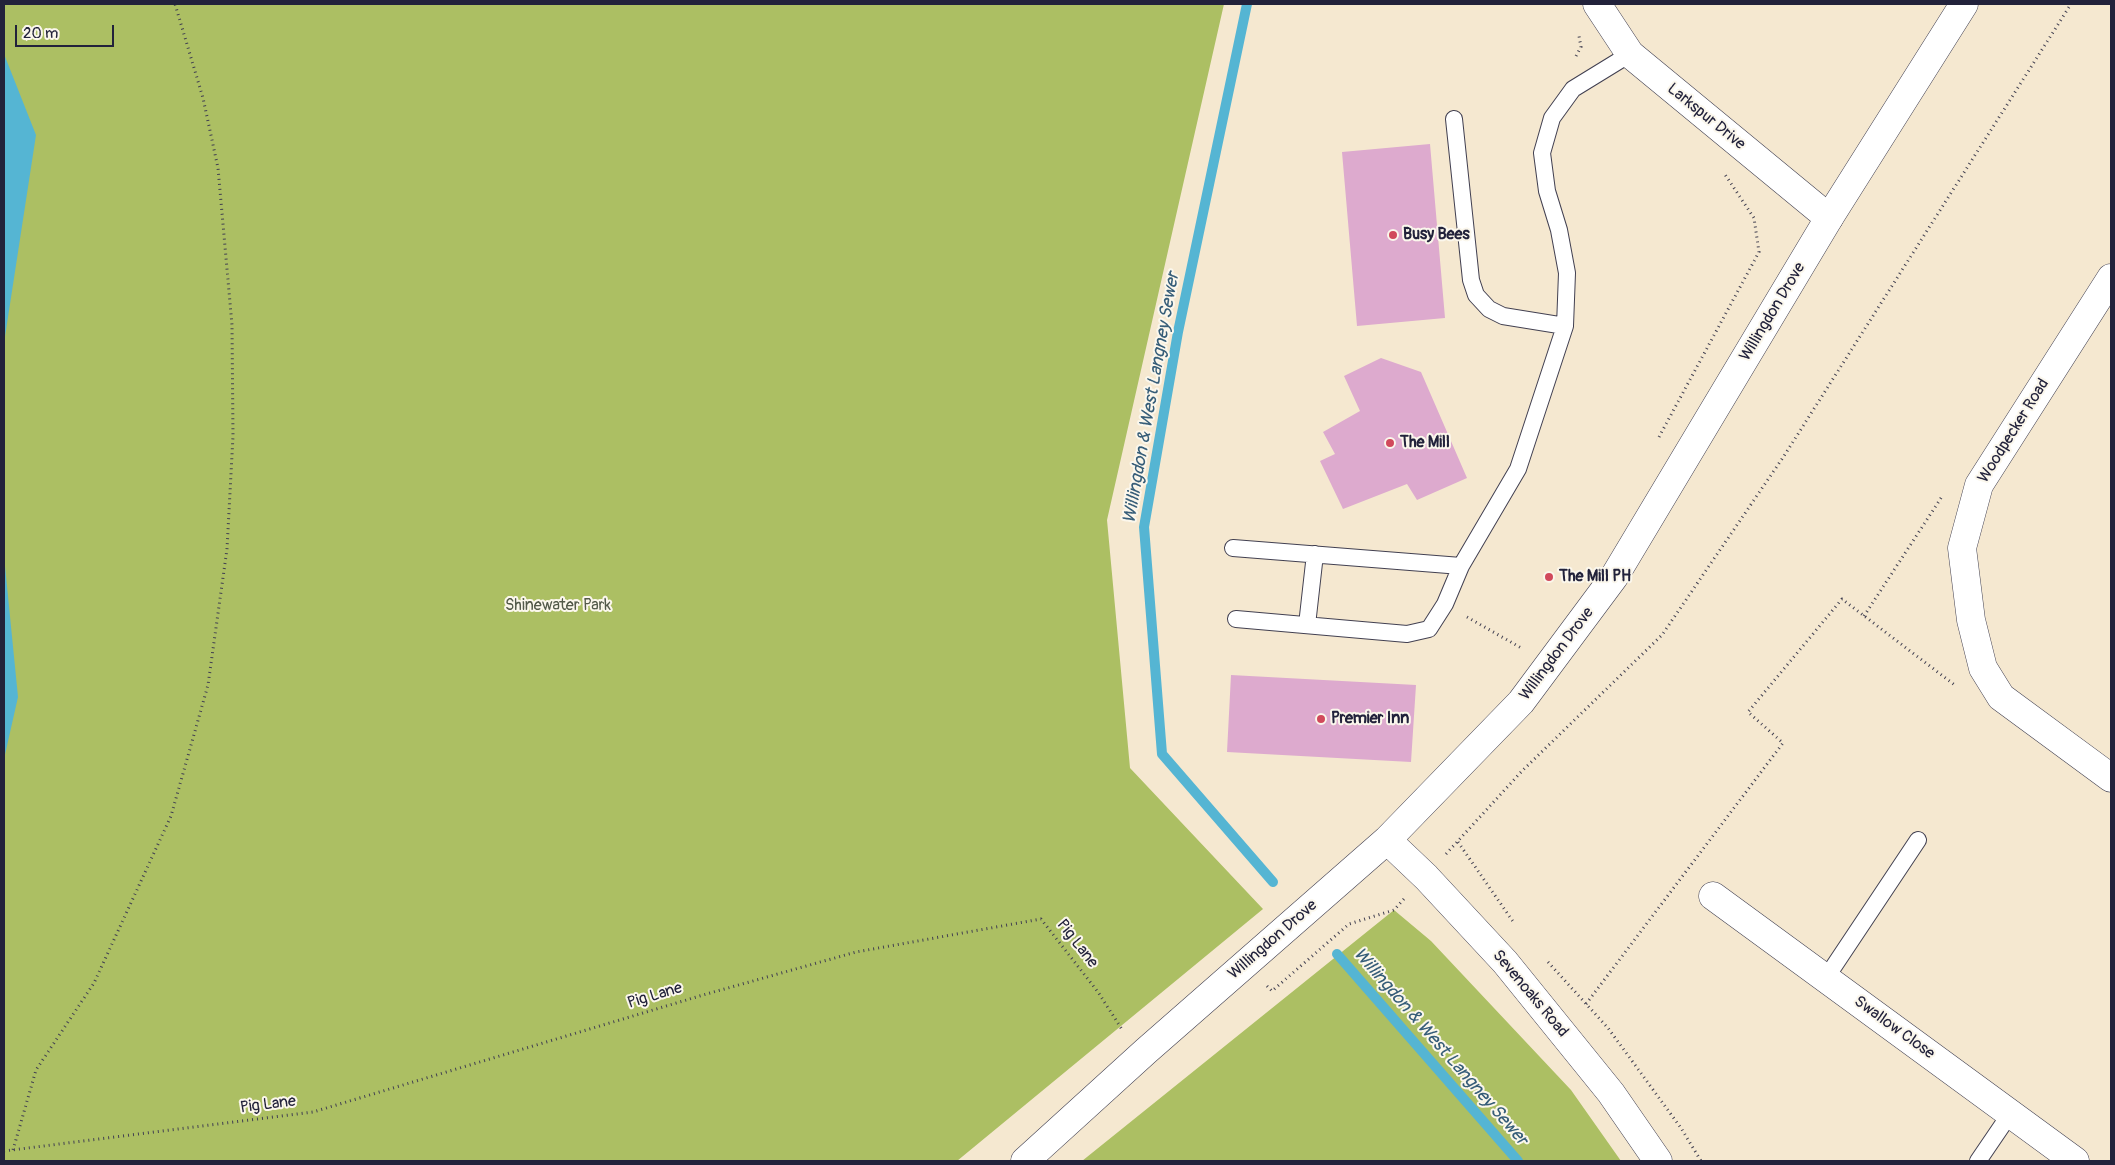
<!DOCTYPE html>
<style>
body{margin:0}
#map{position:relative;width:2115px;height:1165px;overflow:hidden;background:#f5e8d0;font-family:Pangolin,sans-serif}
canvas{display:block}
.frame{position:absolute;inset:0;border:5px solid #22223b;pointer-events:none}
.scale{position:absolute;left:15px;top:25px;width:99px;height:22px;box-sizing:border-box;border:2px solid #22223b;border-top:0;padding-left:6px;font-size:15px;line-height:18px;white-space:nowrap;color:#22223b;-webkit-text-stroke:4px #fbf7ec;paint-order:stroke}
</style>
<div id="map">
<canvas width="2115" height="1165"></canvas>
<div class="frame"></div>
<div class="scale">20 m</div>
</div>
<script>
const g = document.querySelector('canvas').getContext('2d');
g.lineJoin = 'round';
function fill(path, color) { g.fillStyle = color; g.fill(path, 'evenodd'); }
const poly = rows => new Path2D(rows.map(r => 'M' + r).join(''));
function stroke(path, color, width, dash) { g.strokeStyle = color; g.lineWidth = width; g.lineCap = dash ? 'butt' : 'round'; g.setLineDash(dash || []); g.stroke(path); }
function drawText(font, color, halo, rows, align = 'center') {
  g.font = font + ' Pangolin,sans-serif'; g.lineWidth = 4; g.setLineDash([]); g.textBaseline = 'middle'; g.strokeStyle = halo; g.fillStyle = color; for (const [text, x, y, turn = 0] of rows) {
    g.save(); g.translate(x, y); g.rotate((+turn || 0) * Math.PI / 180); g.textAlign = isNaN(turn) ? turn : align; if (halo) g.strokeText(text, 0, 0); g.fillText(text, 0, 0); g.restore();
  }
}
fill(poly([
 [4,4,1224,4,1107,520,1130,768,1263,909,957,1161,4,1161],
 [1394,910,1431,941,1571,1090,1621,1161,1082,1161]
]), '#acbf63');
fill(poly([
 [4,54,36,135,4,343],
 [4,556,18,697,4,759]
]), '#55b5d3');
stroke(poly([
 [1247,4,1178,332,1144,527,1162,754,1273,882],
 [1337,954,1518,1161]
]), '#55b5d3', 10);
fill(poly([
 [1430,144,1445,318,1357,326,1342,152],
 [1381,358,1421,372,1467,478,1417,500,1407,484,1343,509,1320,461,1335,454,1323,432,1360,411,1344,376],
 [1231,675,1416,685,1411,762,1227,752]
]), '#ddaace');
const lane = poly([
 [1454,119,1471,280,1476,295,1489,309,1503,316,1565,326],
 [1233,548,1461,566],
 [1236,619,1407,634,1429,629,1445,604,1461,566,1518,469,1565,326,1567,273,1559,230,1547,191,1542,153,1552,118,1573,89,1630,54],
 [1307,625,1315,554],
 [1826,978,1918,840],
 [1978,1161,2010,1114]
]);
const street = poly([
 [1597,4,1630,54,1829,218],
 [2111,278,1979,485,1962,548,1971,620,1983,668,2001,697,2111,778],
 [1713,896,2075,1161]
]);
const secondary = poly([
 [1387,840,1426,877,1505,962,1611,1093,1658,1161],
 [1025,1161,1146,1051,1387,840,1521,702,1614,577,1829,218,1964,4]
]);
stroke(lane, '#424051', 18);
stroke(street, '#424051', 29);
stroke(secondary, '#424051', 29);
stroke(poly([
 [1576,56,1581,47,1579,36],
 [1659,437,1759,252,1754,218,1724,173],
 [1864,616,1943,495],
 [1467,617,1523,649],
 [1458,842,1514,923],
 [1446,854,1522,771,1662,635,1784,456,2071,4],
 [1548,962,1608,1028,1681,1128,1701,1161],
 [1267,986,1272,991,1349,924,1394,910,1404,899],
 [1586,1004,1783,743,1748,712,1842,599,1956,686],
 [13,1150,36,1070,94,983,171,816,208,685,227,549,233,436,232,325,218,168,203,98,175,4],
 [4,1151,313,1112,703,995,856,952,1041,919,1098,992,1123,1031]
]), '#424051', 3, [1, 4]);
stroke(lane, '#fff', 16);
stroke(street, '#fff', 28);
stroke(secondary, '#fff', 28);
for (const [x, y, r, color] of [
 [1393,235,5,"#d1495b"],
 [1390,443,5,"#d1495b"],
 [1549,577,5,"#d1495b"],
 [1321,719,5,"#d1495b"]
]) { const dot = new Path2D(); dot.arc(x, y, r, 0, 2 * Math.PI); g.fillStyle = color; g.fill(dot); stroke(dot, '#fbf7ec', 2); }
drawText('16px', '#22223b', '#fbf7ec', [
 ["Larkspur Drive",1706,117,39],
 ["Willingdon Drove",1773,312,-59],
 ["Woodpecker Road",2014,431,-58],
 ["Willingdon Drove",1557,654,-53],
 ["Willingdon Drove",1273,940,-41],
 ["Pig Lane",1077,944,52],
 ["Sevenoaks Road",1530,994,50],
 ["Pig Lane",655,996,-17],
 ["Swallow Close",1894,1028,36],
 ["Pig Lane",268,1105,-7]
]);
drawText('bold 16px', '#22223b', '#fbf7ec', [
 ["Busy Bees",1403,235],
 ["The Mill",1400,443],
 ["The Mill PH",1559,577],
 ["Premier Inn",1331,719]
], 'left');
drawText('16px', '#525949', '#fbf7ec', [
 ["Shinewater Park",558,606]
]);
drawText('italic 18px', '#365d78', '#fbf7ec', [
 ["Willingdon & West Langney Sewer",1152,398,-80],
 ["Willingdon & West Langney Sewer",1440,1047,49]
]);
</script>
